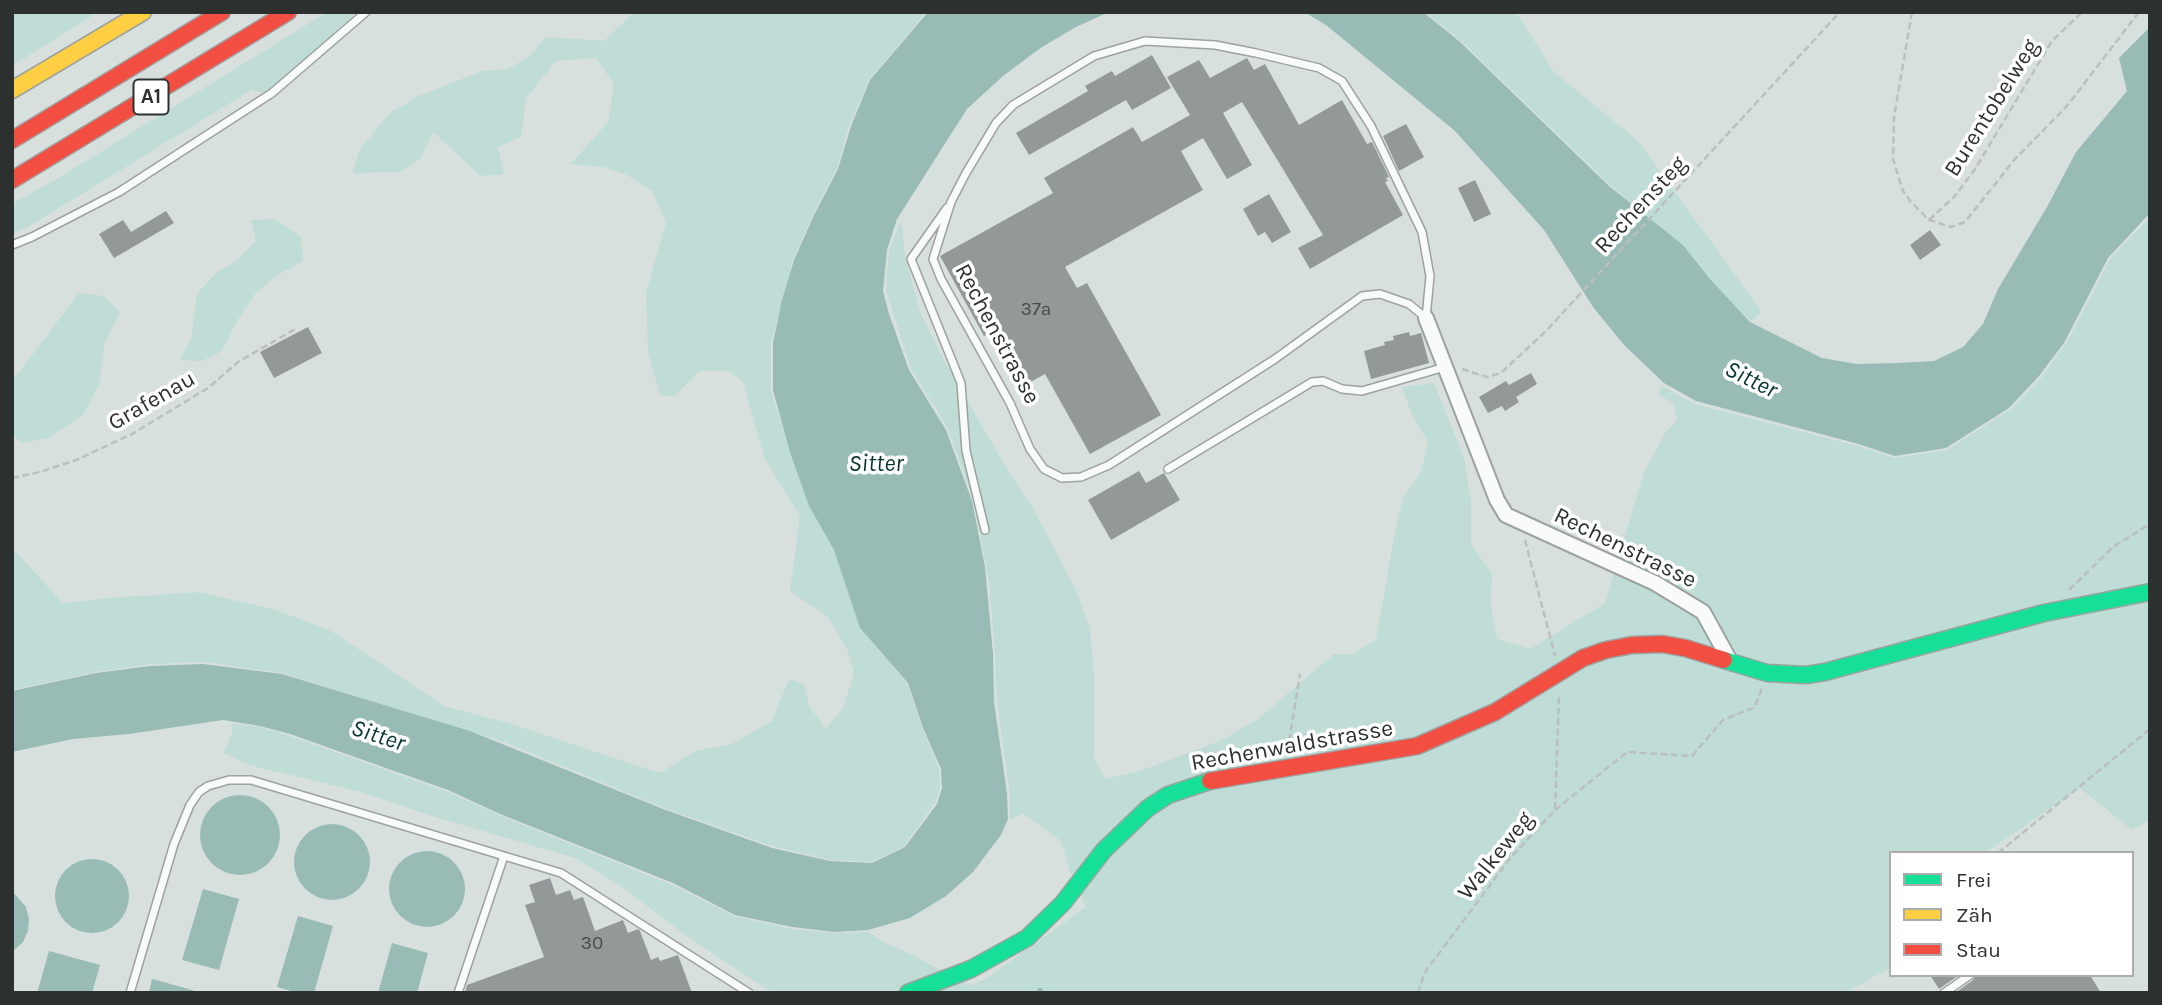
<!DOCTYPE html>
<meta charset="utf-8">
<style>
body{margin:0}
#map{position:relative;width:2162px;height:1005px;overflow:hidden;background:#d8e0de;font-family:Karla,sans-serif}
canvas{display:block}
.frame{position:absolute;inset:0;border:14px solid #2c3130;pointer-events:none}
.legend{position:absolute;left:1889px;top:851px;width:245px;height:126px;box-sizing:border-box;background:#fff;border:2px solid #abadac;margin:0;padding:9px 12px;list-style:none;font-size:21px;color:#2c3130}
.legend li{display:flex;align-items:center;gap:14px;height:35px}
.legend b{width:35px;border:2px solid #abadac}
</style>
<div id="map">
<canvas width="2162" height="1005"></canvas>
<div class="frame"></div>
<ul class="legend">
<li><b style="height:9px;background:#16e098"></b>Frei</li>
<li><b style="height:9px;background:#ffcf43"></b>Zäh</li>
<li><b style="height:9px;background:#f24e42"></b>Stau</li>
</ul>
</div>
<script>
const g = document.querySelector('canvas').getContext('2d');
g.lineJoin = 'round';
function fill(path, color) { g.fillStyle = color; g.fill(path, 'evenodd'); }
const poly = rows => new Path2D(rows.map(r => 'M' + r).join(''));
function stroke(path, color, width, dash) { g.strokeStyle = color; g.lineWidth = width; g.lineCap = dash ? 'butt' : 'round'; g.setLineDash(dash || []); g.stroke(path); }
function drawText(font, color, halo, rows, align = 'center') {
  g.font = font + ' Karla,sans-serif'; g.lineWidth = 7; g.setLineDash([]); g.textBaseline = 'middle'; g.strokeStyle = halo; g.fillStyle = color; for (const [text, x, y, turn = 0] of rows) {
    g.save(); g.translate(x, y); g.rotate((+turn || 0) * Math.PI / 180); g.textAlign = isNaN(turn) ? turn : align; if (halo) g.strokeText(text, 0, 0); g.fillText(text, 0, 0); g.restore();
  }
}
fill(poly([
 [12,12,98,12,12,66],
 [327,12,357,12,284,79,266,92,258,92,253,89,28,227,12,234,12,204,65,174],
 [634,12,926,12,869,80,849,126,837,168,813,214,793,260,771,343,771,391,809,506,834,550,860,628,907,683,922,728,939,769,940,787,935,803,904,846,872,862,831,860,772,846,664,808,504,742,282,673,203,662,150,664,96,672,12,690,12,548,63,603,110,598,199,592,276,610,331,631,444,706,508,723,660,773,695,751,732,744,772,721,789,679,804,684,809,706,826,729,843,708,854,673,847,649,827,616,790,591,800,516,764,457,743,382,729,371,699,371,675,396,660,395,648,352,646,293,666,223,652,191,627,175,603,167,571,164,608,122,614,84,596,58,556,61,526,98,521,137,498,147,504,174,481,176,433,132,420,159,399,172,352,173,360,149,391,112,419,96,482,71,508,69,531,55,545,37,604,41],
 [1425,12,1516,12,1554,72,1638,141,1762,312,1751,321,1709,281,1666,233,1610,185,1460,40],
 [2150,217,2150,820,2132,830,2080,788,1985,853,1891,853,1891,967,1845,993,773,993,695,942,618,884,575,858,435,817,361,792,249,765,224,753,233,730,231,724,260,727,290,736,448,792,499,815,672,885,734,916,792,929,835,933,868,932,885,943,905,951,971,986,988,977,1086,907,1070,871,1061,841,1024,814,1010,819,1010,794,997,702,995,654,989,581,974,501,948,429,911,369,886,291,889,251,901,220,905,256,920,312,944,360,1004,464,1035,512,1074,586,1090,628,1094,674,1094,758,1105,779,1140,771,1220,741,1257,720,1334,654,1353,654,1376,640,1396,526,1403,498,1421,472,1428,442,1412,415,1402,387,1434,383,1464,458,1471,501,1471,544,1492,574,1491,605,1497,639,1530,649,1605,603,1644,472,1665,433,1677,420,1674,404,1658,394,1662,386,1695,404,1854,445,1895,458,1947,450,2011,409,2041,378,2066,344,2110,259],
 [275,219,301,237,303,261,276,276,255,294,238,319,222,351,202,361,180,360,191,339,197,294,216,273,236,261,256,241,251,220],
 [79,293,103,296,120,312,105,343,99,384,83,415,49,438,23,443,12,435,12,377,17,375]
]), '#bfdcd6');
fill(poly([
 [928,12,1109,12,1076,27,1042,47,1003,76,967,109,897,219,887,250,883,291,889,314,909,370,946,430,972,501,985,567,993,654,994,702,1007,794,1008,819,1001,835,973,872,946,896,910,918,868,930,835,932,792,927,735,915,673,883,500,814,448,790,290,734,260,726,223,720,129,734,73,739,12,752,12,691,96,673,150,666,203,664,282,674,470,731,663,809,772,848,830,861,872,863,905,847,937,804,942,788,941,769,923,728,908,683,860,628,834,550,809,506,790,452,773,390,773,343,782,300,794,260,814,215,838,169,851,126,870,80],
 [1304,12,1423,12,1459,41,1609,186,1683,245,1709,278,1750,322,1822,358,1857,364,1898,363,1934,361,1963,347,1983,324,1998,289,2047,207,2076,152,2127,91,2119,58,2150,27,2150,213,2108,258,2064,343,2039,376,2009,408,1946,448,1895,456,1855,443,1696,401,1664,383,1624,345,1593,307,1544,230,1455,131,1326,25],
 '200 835a40 40 0 1 1 80 0a40 40 0 1 1-80 0Z',
 '294 862a38 38 0 1 1 76 0a38 38 0 1 1-76 0Z',
 '389 889a38 38 0 1 1 76 0a38 38 0 1 1-76 0Z',
 '55 896a37 37 0 1 1 74 0a37 37 0 1 1-74 0Z',
 [203,889,239,899,219,970,182,960],
 [12,891,26,907,29,919,28,931,23,942,12,952],
 [298,916,333,926,314,993,298,993,277,987],
 [392,943,428,953,417,993,378,993],
 [49,951,100,965,92,993,37,993],
 [152,979,153,979,202,993,149,993]
]), '#98bcb5');
stroke(poly([
 [1040,990,1041,993]
]), '#98bcb5', 5);
fill(poly([
 [1152,55,1171,88,1132,110,1126,100,1029,155,1016,133,1088,91,1085,86,1112,71,1115,76],
 [1247,58,1254,70,1265,64,1299,125,1342,100,1367,144,1372,142,1389,177,1386,178,1388,181,1385,182,1403,215,1310,269,1298,248,1323,235,1242,102,1223,113,1252,165,1227,179,1203,138,1181,151,1203,190,1065,267,1077,288,1087,283,1161,415,1090,454,1045,374,1025,385,995,331,984,336,940,256,1053,193,1044,178,1133,127,1142,142,1190,115,1167,77,1199,60,1210,78],
 [1406,124,1424,157,1399,171,1383,136],
 [1475,180,1491,214,1474,222,1458,188],
 [1269,194,1291,232,1272,243,1265,232,1258,236,1243,209],
 [166,211,174,223,114,258,99,234,123,220,131,232],
 [1930,230,1941,245,1920,260,1910,245],
 [308,327,322,353,274,378,260,352],
 [1409,332,1410,336,1421,333,1429,363,1371,379,1364,351,1385,345,1384,342,1394,340,1393,336],
 [1531,373,1537,384,1516,397,1519,402,1505,411,1502,406,1488,413,1479,397,1506,381,1509,385],
 [1139,471,1146,483,1164,473,1180,500,1111,540,1088,500],
 [550,878,556,895,570,890,574,900,583,897,595,931,623,920,628,933,638,929,640,931,651,960,658,957,660,961,678,955,692,993,465,993,467,985,544,957,525,905,535,902,529,885],
 [1930,975,1959,975,1939,989],
 [1976,975,2090,975,2101,993,1955,993,1973,980]
]), '#939998');
const lane = poly([
 [1145,41,1215,45,1256,53,1319,68,1342,81,1371,126,1422,232,1430,276,1426,318,1409,304,1380,294,1362,296,1275,359,1109,465,1081,477,1062,478,1044,469,1030,449,1010,403,941,279,933,259,951,202,966,173,996,123,1013,105,1094,56,1145,41],
 [947,208,911,259,961,383,966,451,985,530],
 [12,245,32,237,119,192,272,93,366,12],
 [1168,469,1312,382,1323,381,1342,389,1362,391,1445,367],
 [504,856,561,873,749,993],
 [130,993,174,844,190,805,199,792,208,786,229,780,251,780,504,856,458,993],
 [1944,993,1970,975]
]);
const street = poly([
 [1426,318,1497,500,1506,515,1655,583,1703,612,1730,661]
]);
const fast = poly([
 [1724,660,1767,673,1806,675,1825,672,2044,613,2150,592],
 [908,993,971,969,1027,938,1063,903,1104,850,1148,808,1168,795,1210,781]
]);
const slow = poly([
 [12,90,143,12]
]);
const jam = poly([
 [12,140,222,12],
 [12,180,288,12],
 [1210,781,1417,746,1495,712,1583,658,1606,650,1632,645,1662,644,1685,648,1724,660]
]);
stroke(lane, '#9ca2a0', 10);
stroke(street, '#9ca2a0', 18);
stroke(fast, '#9ca2a0', 19);
stroke(slow, '#9ca2a0', 19);
stroke(jam, '#9ca2a0', 19);
stroke(poly([
 [1912,12,1894,117,1893,159,1903,191,1911,202,1929,220,1951,227,1965,222,2015,159,2067,106,2139,12],
 [1929,220,1955,196,1975,169,2052,41,2082,12],
 [1462,369,1487,377,1501,373,1546,331,1840,12],
 [12,478,40,472,76,460,132,434,208,388,238,362,297,328],
 [1525,540,1555,656],
 [2069,590,2113,547,2150,524],
 [1295,749,1289,742,1300,674],
 [1555,810,1627,752,1692,756,1723,720,1755,707,1762,688],
 [1998,853,2150,729],
 [1418,993,1425,972,1512,856,1555,810,1559,694]
]), '#bbbfbe', 2.5, [7, 3.5]);
stroke(lane, '#f9fafa', 7);
stroke(street, '#f9fafa', 14);
stroke(fast, '#16e098', 16);
stroke(slow, '#ffcf43', 16);
stroke(jam, '#f24e42', 16);
drawText('19px', '#464b4a', null, [
 ["37a",1036,310],
 ["30",592,944]
]);
for (const [x, y, w] of [
 [151,97,35]
]) { const box = new Path2D(); box.roundRect(x - w / 2, y - 17.5, w, 35, 5); g.fillStyle = '#fff'; g.fill(box); stroke(box, '#2c3130', 2); }
drawText('bold 21px', '#2c3130', null, [
 ["A1",151,97]
]);
drawText('23px', '#2c3130', '#fff', [
 ["Burentobelweg",1992,108,-58],
 ["Rechensteg",1641,205,-47],
 ["Rechenstrasse",997,334,62],
 ["Grafenau",152,401,-30],
 ["Rechenstrasse",1625,548,26],
 ["Rechenwaldstrasse",1292,746,-10],
 ["Walkeweg",1496,856,-51]
]);
drawText('italic 24px', '#073630', '#fff', [
 ["Sitter",1751,380,26],
 ["Sitter",876,464],
 ["Sitter",378,736,18]
]);
</script>
